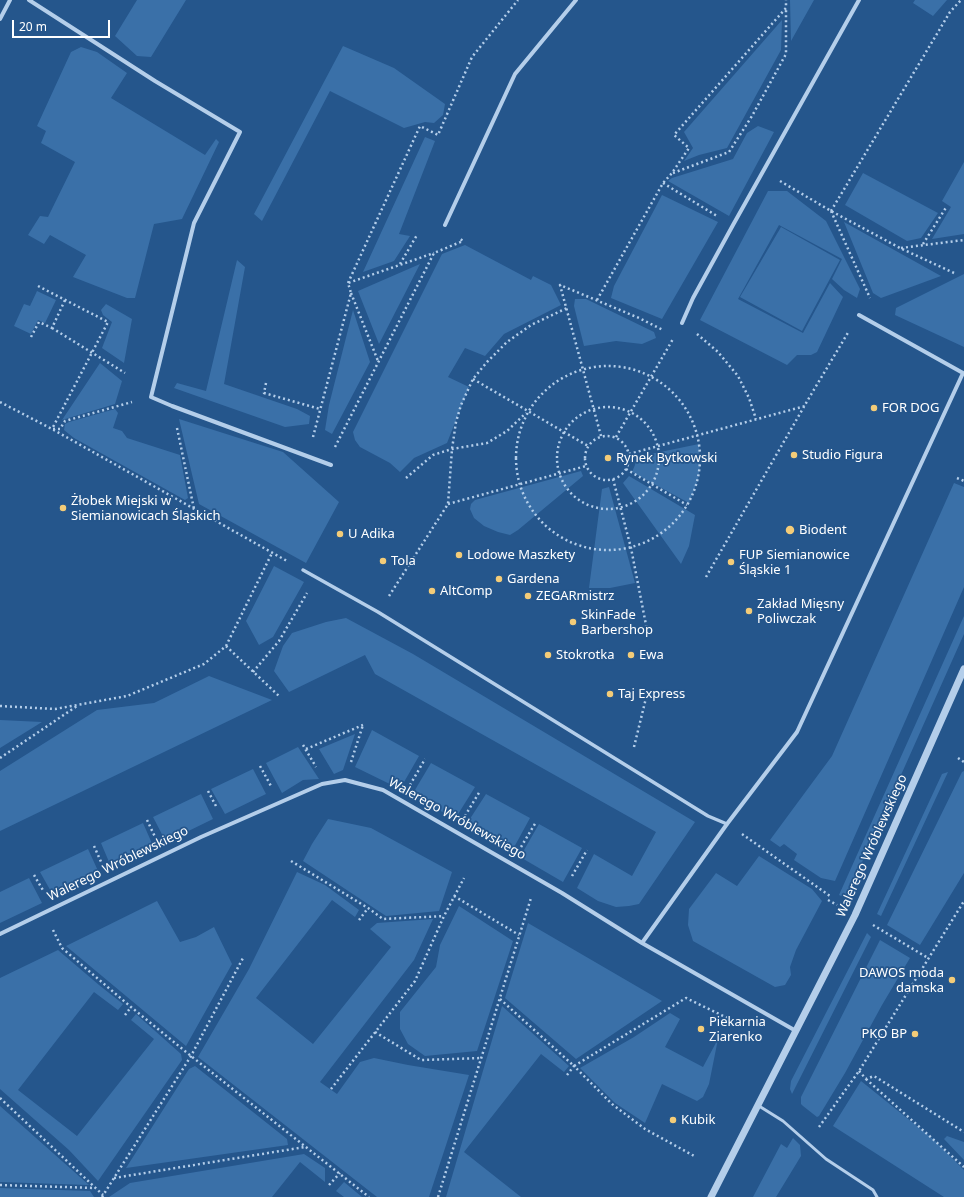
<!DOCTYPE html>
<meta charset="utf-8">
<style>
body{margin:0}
#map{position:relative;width:964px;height:1197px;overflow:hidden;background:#25568c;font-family:"Noto Sans",sans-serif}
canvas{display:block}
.scale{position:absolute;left:12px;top:20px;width:98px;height:18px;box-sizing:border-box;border:2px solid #fff;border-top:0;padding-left:5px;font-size:12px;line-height:14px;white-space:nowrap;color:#fff;-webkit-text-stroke:3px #25568c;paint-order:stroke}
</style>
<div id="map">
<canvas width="964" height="1197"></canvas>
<div class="scale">20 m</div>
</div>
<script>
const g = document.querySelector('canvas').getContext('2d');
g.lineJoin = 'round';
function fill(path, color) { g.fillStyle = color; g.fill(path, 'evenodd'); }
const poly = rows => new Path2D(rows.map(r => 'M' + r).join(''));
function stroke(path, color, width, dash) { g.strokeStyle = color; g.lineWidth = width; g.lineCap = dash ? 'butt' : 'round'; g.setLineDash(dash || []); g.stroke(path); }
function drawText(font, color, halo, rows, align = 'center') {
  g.font = font + ' "Noto Sans",sans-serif'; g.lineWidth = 3.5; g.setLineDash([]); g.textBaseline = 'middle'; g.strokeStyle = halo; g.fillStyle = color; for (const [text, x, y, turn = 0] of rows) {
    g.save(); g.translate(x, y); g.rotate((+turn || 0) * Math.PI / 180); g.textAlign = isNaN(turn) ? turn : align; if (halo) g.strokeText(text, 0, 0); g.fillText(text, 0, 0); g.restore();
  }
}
fill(poly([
 [137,0,186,0,151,57,137,56,115,36],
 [790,0,814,0,791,41],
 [915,0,947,0,933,16,913,3],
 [782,20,781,50,727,148,699,155,684,161,693,148,684,132],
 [343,46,394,68,445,104,443,115,434,123,425,122,404,128,330,91,262,221,254,214],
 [81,47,97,52,127,73,111,98,205,155,216,139,219,142,182,219,154,224,135,298,127,298,73,277,86,255,50,235,44,244,28,235,40,216,48,217,75,162,41,143,46,131,37,126,71,52],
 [758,126,774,132,729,216,668,181,672,178,733,159,747,133],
 [425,137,435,141,399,234,410,236,394,261,363,272],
 [964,162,964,234,932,239,951,207,942,201],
 [863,173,938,213,921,238,907,241,845,205],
 [768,191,787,191,826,221,860,289,857,298,844,290,832,279,842,259,779,225,738,299,803,333,830,283,843,297,817,352,811,355,797,355,787,365,700,320],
 [662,195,718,222,662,319,611,298,614,286],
 [844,222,941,276,881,298,873,293],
 [781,227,840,260,802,331,740,297],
 [465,245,531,280,533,276,551,285,561,305,504,334,485,356,465,348,448,377,469,387,447,443,414,458,400,472,390,463,360,447,355,440,353,432,442,254],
 [237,260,245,267,224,384,297,409,310,416,309,424,285,427,174,388,177,383,206,391],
 [420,264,379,344,358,291],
 [964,274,964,347,895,315,896,308],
 [37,291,56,300,45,323,38,320,31,334,14,326,24,304,30,306],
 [575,299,586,299,654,332,656,338,642,344,616,341,584,346,574,306],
 [106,304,132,319,124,363,102,348,112,322,103,315,101,310],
 [353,310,370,362,332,434,325,430,329,405],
 [100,363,122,381,115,404,62,420],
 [115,409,118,413,113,428,122,431,127,438,180,455,188,498,185,500,74,438,64,430,65,424,69,422],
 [179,419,283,452,339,502,306,563,199,504],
 [699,444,700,466,698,480,689,503,632,472,635,465,636,457],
 [581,471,583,476,518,530,510,535,498,532,484,526,474,518,470,509,471,504,475,500],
 [629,476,695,515,689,546,681,564,623,483],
 [954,483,964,487,964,587,835,881,821,878,794,860,797,854,784,844,780,847,770,840,832,756],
 [609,487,635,583,610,588,589,588,602,489],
 [274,566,304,582,273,637,259,645,246,621],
 [964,616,964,634,846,898,839,895],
 [346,618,413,654,695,822,639,904,629,906,616,907,598,901,577,888,594,854,632,876,656,832,375,674,365,655,289,692,274,671,283,646,292,633,326,622],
 [209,676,272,700,0,831,0,771,97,710,154,703],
 [0,720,42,722,0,748],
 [372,730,419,756,400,789,355,767],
 [355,734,343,770,334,774,319,749],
 [298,747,319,779,303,780,282,793,266,763],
 [431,763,475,787,455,819,412,795],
 [253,769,266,794,225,814,211,789],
 [964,771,964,873,920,945,887,925,962,772],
 [948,772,881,916,877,914,942,774],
 [201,794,213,819,166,842,153,817],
 [486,794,530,818,512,851,466,825],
 [328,819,371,828,452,872,439,911,386,916,303,861,312,844],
 [143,823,154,848,112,869,101,843],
 [539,824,582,848,563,882,520,857],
 [88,849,99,873,53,895,40,872],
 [759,856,812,889,822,901,796,950,790,967,791,975,785,985,775,987,693,941,688,925,689,909,716,873,737,886],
 [297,872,325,885,359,910,355,917,332,900,256,998,313,1044,391,947,370,929,377,923,433,919,414,960,320,1082,337,1094,360,1062,374,1058,408,1065,469,1075,429,1197,377,1197,198,1057,249,969],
 [29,878,42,903,0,923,0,892],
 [157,901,180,942,196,937,214,927,232,964,186,1046,66,946],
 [459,906,513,941,477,1051,425,1056,408,1044,400,1029,400,1012,436,967,440,945],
 [528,923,662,1001,576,1059,505,998],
 [867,933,871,937,792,1094,790,1089,791,1081],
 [880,940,910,958,882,1005,845,1073,819,1116,817,1117,803,1106,801,1104,801,1097],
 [58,950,99,985,123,1004,118,1010,94,992,18,1090,77,1136,154,1039,131,1020,136,1014,181,1054,182,1060,98,1181,69,1150,0,1089,0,978],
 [502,1006,569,1066,564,1072,541,1054,464,1152,521,1197,446,1197],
 [670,1013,680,1019,665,1047,703,1067,718,1039,709,1084,703,1097,697,1101,662,1084,645,1123,615,1103,580,1068,634,1037],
 [195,1066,287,1139,288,1145,126,1168,189,1069],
 [861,1081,933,1139,964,1170,964,1197,944,1197,833,1126],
 [0,1106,89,1185,0,1182],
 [947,1136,964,1142,964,1160,944,1139],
 [793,1138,800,1145,801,1156,776,1197,753,1197,781,1144,787,1148],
 [304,1154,325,1168,325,1182,300,1162,272,1197,109,1197,130,1183],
 [344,1182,362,1197,344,1197,336,1191],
 [0,1188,90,1191,94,1197,0,1197]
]), '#3a70a8');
stroke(poly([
 [673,173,729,152,752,116,786,54,786,8],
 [780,181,831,211,900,248,954,273],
 [663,183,717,216],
 [831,211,950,12,961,0],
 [831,211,870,298],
 [923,244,947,206],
 [901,248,964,240],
 [400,264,417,235],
 [348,283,420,126,438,135,472,57,518,0],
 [38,286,108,322,52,429],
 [351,293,378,361],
 [597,300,663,183,672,173,689,148,674,135,786,8,786,0],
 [52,328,125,373],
 [697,334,718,352,738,376,749,398,756,419],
 [31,337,39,322,52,328,65,300],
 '516 458a92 92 0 1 1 184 0a92 92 0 1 1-184 0Z',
 [473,379,588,446],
 [266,383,264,393,320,409],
 [0,402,52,429,287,561],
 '557 458a51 51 0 1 1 102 0a51 51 0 1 1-102 0Z',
 [177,428,194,509],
 [53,429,60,429,65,421,132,402],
 '585 458a22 22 0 1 1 44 0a22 22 0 1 1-44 0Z',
 [601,436,560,285,639,318,663,330],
 [313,437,351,293,348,283,434,253],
 [616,437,673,339],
 [335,447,434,253,463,241,459,238],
 [629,454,805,406],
 [626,469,687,505],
 [406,478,433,455,452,449,487,443,507,431,526,413],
 [957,478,964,481],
 [613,479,631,548,647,630],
 [448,504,586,466],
 [706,577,809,398,849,331],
 [389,596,448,504,452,449,456,422,461,405,473,379,487,362,507,342,531,325,567,308],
 [226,646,279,696],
 [253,672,279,641,307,593],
 [0,706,55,709,127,696,204,664,226,646,272,553],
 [303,745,316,767],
 [634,747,646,698],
 [306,749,363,725],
 [0,758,77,706],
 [958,758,964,762],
 [351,762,363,725],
 [260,766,271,786],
 [410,785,425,759],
 [208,791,217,808],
 [465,816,480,791],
 [147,820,156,839],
 [742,834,830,896],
 [94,846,102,864],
 [521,847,536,822],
 [291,861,368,908,383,919,444,916],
 [34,875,44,892],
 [572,876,587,850],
 [454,896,519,935],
 [828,900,837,905],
 [359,920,368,908],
 [873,925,928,958],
 [53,930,62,948,131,1007,191,1056,369,1197],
 [500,999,574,1066,686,998,742,1025],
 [125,1015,131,1007],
 [375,1032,421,1060,481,1058],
 [859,1071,866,1079,874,1076,964,1132],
 [567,1075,574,1066,612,1104,645,1129,696,1157],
 [866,1079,964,1167],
 [331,1089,415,981,444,916,464,878],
 [0,1098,103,1195],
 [819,1127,859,1071,964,901],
 [114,1178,305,1147],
 [0,1185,95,1188],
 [329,1185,340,1173],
 [102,1197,191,1056,243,958],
 [438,1197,531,898]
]), '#b4ceea', 2.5, [2, 3]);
stroke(poly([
 [759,1106,783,1121,826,1159,873,1190,877,1197]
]), '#b4ceea', 3);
stroke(poly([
 [303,570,378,612,708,816,727,824]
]), '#b4ceea', 3.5);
stroke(poly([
 [29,0,155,81,240,132,194,223,151,397,172,406,331,465],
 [0,19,10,0],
 [445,225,515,74,576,0],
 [682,323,693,298,733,225,859,0],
 [0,934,201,837,322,784,345,780,383,790,562,893,642,943,796,1031],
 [642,943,727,824,797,732,963,373,859,315]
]), '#b4ceea', 4);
stroke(poly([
 [711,1197,855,915,964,669]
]), '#b4ceea', 7);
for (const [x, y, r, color] of [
 [874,408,4,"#f4cc78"],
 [794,455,4,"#f4cc78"],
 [608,458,4,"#f4cc78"],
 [63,508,4,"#f4cc78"],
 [790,530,5,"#f4cc78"],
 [340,534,4,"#f4cc78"],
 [459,555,4,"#f4cc78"],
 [383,561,4,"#f4cc78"],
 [731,562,4,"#f4cc78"],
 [499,579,4,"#f4cc78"],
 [432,591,4,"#f4cc78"],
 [528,596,4,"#f4cc78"],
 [749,611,4,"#f4cc78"],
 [573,622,4,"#f4cc78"],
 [548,655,4,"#f4cc78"],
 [631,655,4,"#f4cc78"],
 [610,694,4,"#f4cc78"],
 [952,980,4,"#f4cc78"],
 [701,1029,4,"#f4cc78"],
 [915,1034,4,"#f4cc78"],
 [673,1120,4,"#f4cc78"]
]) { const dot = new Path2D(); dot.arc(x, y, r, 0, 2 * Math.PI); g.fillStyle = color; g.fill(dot); stroke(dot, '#25568c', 1.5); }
drawText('13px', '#fff', '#25568c', [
 ["FOR DOG",882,408],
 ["Studio Figura",802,455],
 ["Rynek Bytkowski",616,458],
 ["Żłobek Miejski w",71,501],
 ["Siemianowicach Śląskich",71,516],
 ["Biodent",799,530],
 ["U Adika",348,534],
 ["Lodowe Maszkety",467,555],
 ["FUP Siemianowice",739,555],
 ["Śląskie 1",739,570],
 ["Tola",391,561],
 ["Gardena",507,579],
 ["AltComp",440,591],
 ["ZEGARmistrz",536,596],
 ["Zakład Mięsny",757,604],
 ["Poliwczak",757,619],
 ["SkinFade",581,615],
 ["Barbershop",581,630],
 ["Stokrotka",556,655],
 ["Ewa",639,655],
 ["Taj Express",618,694],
 ["DAWOS moda",944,973,"right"],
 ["damska",944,988,"right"],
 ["Piekarnia",709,1022],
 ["Ziarenko",709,1037],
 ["PKO BP",907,1034,"right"],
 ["Kubik",681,1120]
], 'left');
drawText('13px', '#fff', '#25568c', [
 ["Walerego Wróblewskiego",457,819,29],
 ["Walerego Wróblewskiego",872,846,-66],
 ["Walerego Wróblewskiego",118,864,-26]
]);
</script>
